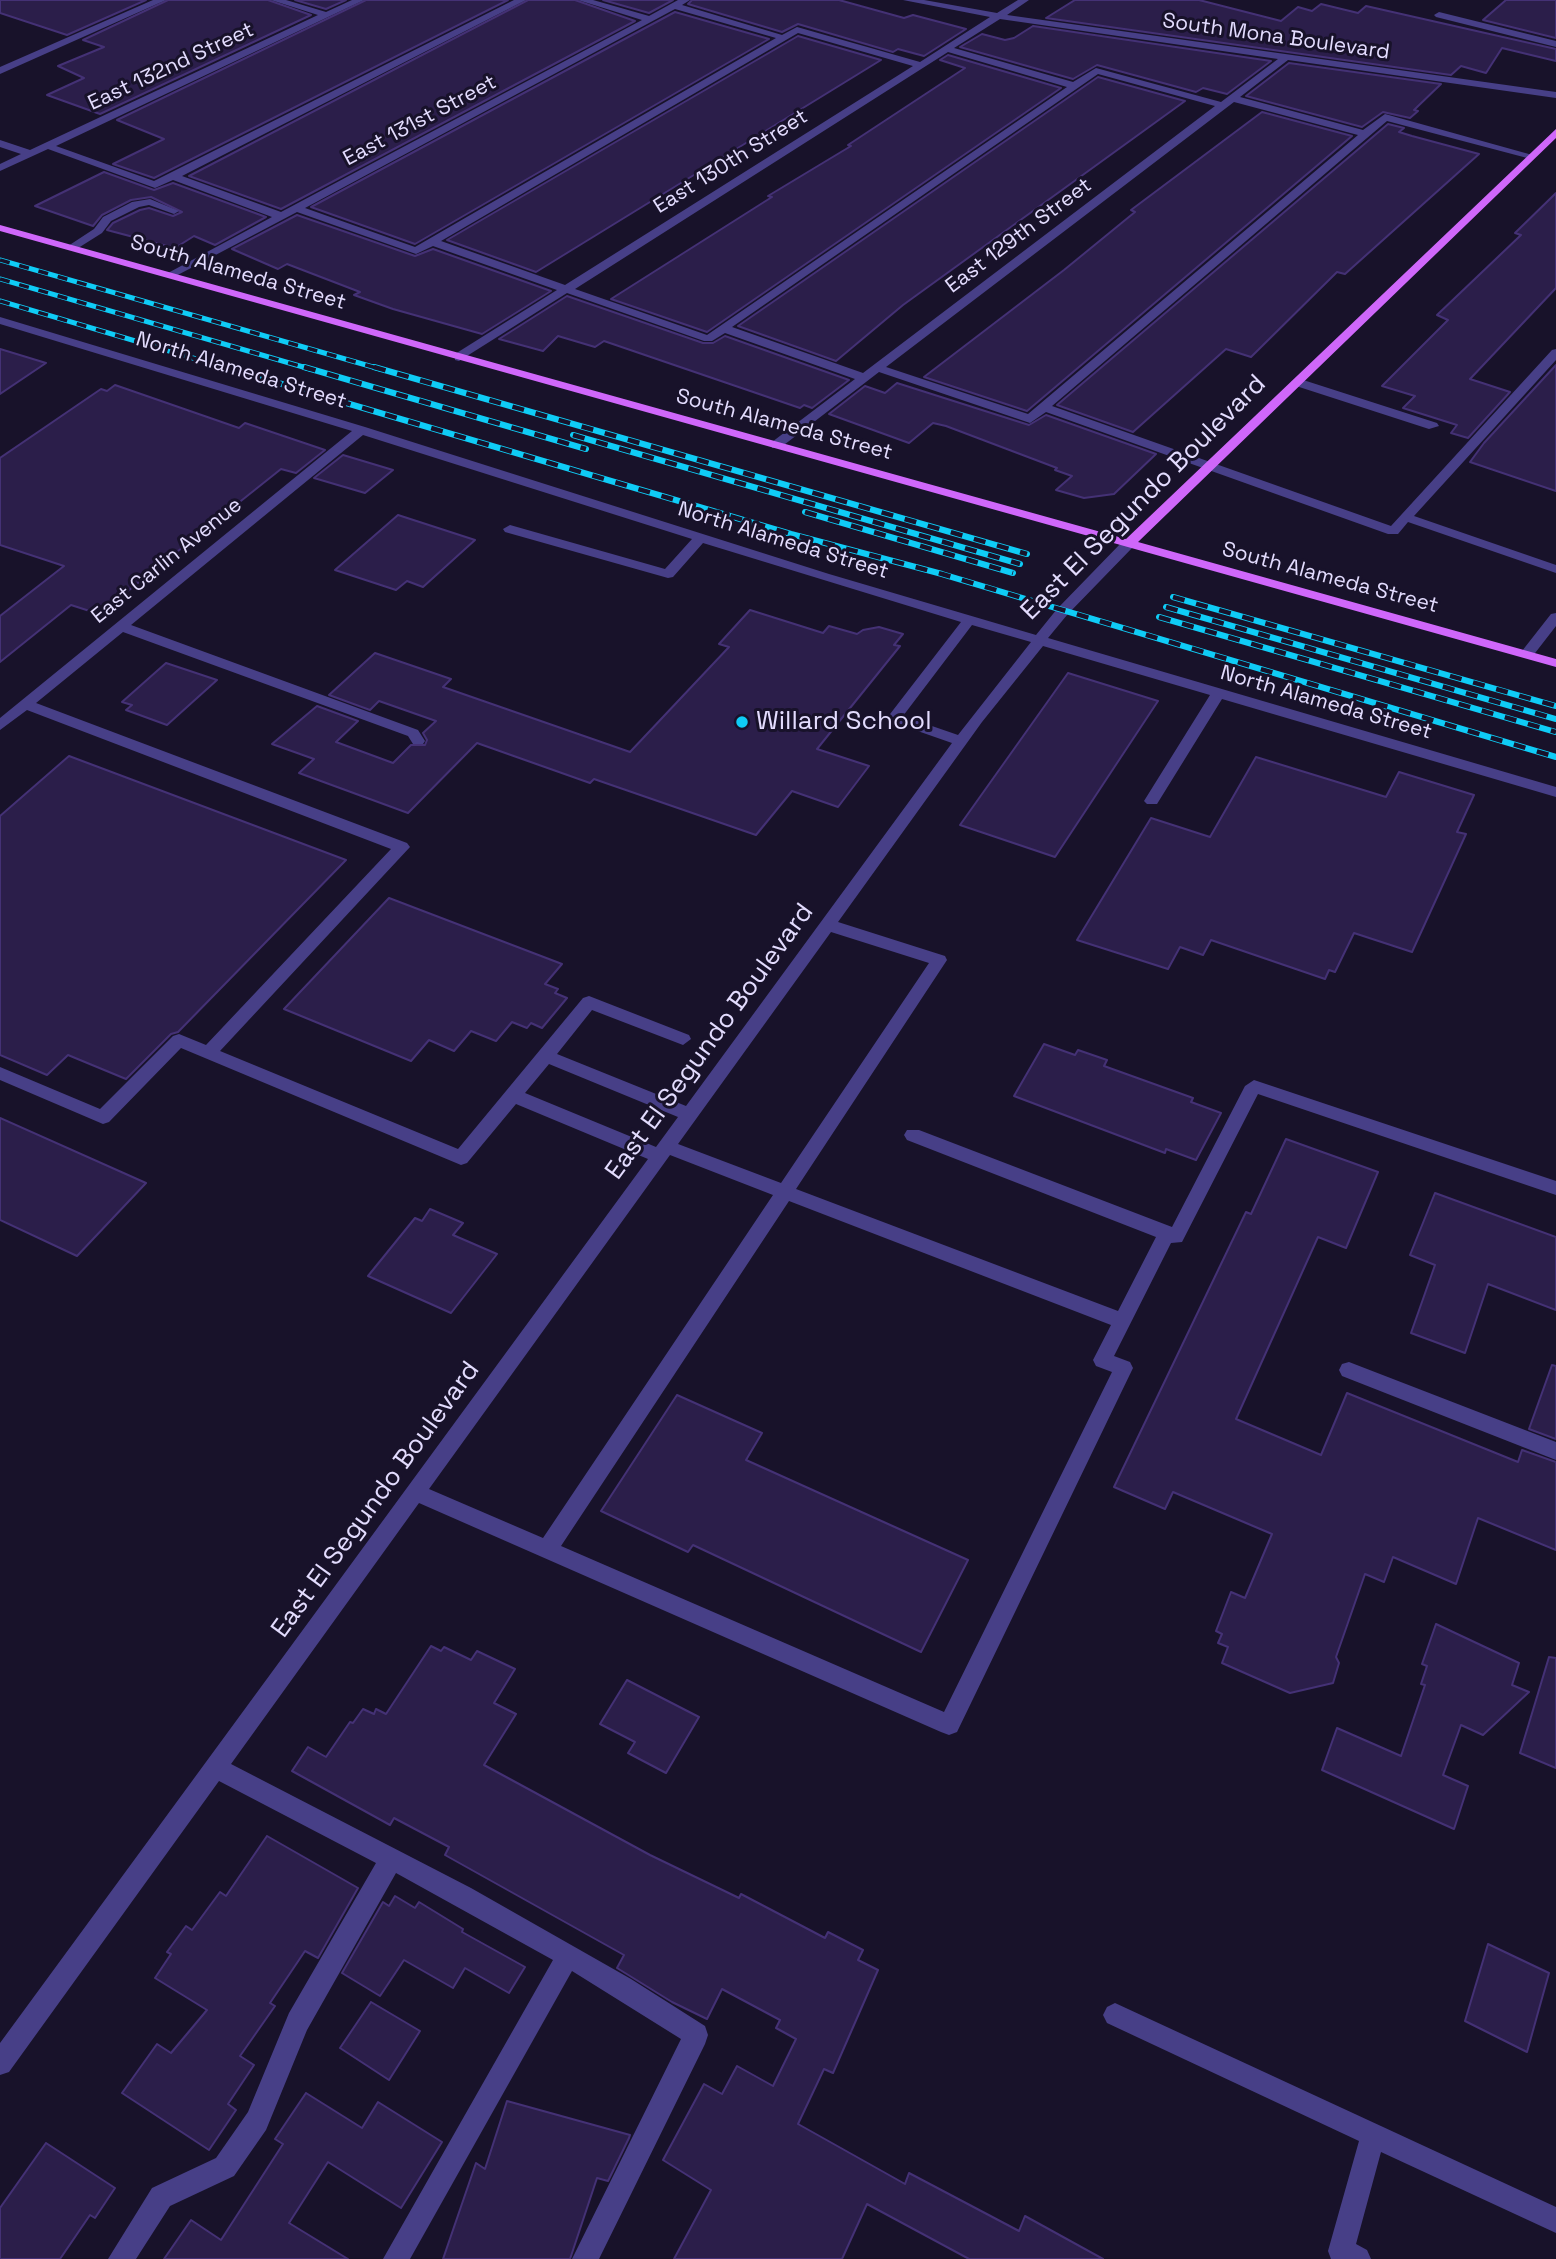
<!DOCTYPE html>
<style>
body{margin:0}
canvas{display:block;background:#18122a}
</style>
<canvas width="1556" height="2259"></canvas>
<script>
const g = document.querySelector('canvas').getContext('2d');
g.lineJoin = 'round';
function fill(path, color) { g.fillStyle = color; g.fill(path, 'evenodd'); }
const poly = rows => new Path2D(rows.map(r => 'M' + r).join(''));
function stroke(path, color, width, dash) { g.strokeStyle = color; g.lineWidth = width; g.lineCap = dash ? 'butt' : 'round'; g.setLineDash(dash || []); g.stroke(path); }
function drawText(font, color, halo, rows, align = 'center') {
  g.font = font + ' "Space Grotesk",sans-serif'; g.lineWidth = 6; g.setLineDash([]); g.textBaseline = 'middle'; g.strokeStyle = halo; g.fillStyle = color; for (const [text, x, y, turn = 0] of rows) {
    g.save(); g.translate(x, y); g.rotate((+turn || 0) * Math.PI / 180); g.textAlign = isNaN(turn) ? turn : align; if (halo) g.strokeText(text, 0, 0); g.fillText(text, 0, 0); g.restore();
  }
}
const building = poly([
 [0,0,146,0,67,35,0,13,0,0],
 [168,0,268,0,311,15,100,114,47,95,84,78,58,66,104,47,83,40,168,0],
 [295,0,346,0,326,9,295,0],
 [366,0,508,0,154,178,113,164,164,139,117,120,366,0],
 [528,0,575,0,635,21,281,209,189,176,528,0],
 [603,0,673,0,649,13,603,0],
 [692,0,839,0,904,18,913,15,966,29,924,56,898,49,893,52,798,24,782,32,688,4,692,0],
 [1075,0,1199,0,1281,21,1298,7,1312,11,1321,4,1358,13,1366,6,1556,49,1556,61,1502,48,1486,73,1461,66,1451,75,1046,18,1075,0],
 [1506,0,1556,0,1556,38,1483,20,1506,0],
 [675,12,769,39,415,244,311,207,675,12],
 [1033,26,1271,61,1227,94,1203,88,1196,92,1097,65,1073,79,960,47,982,34,1005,40,1014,38,1033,26],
 [798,36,881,60,536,272,447,240,798,36],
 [948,55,1061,88,707,332,611,299,772,197,768,196,851,146,848,145,965,68,940,60,948,55],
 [1289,63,1441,84,1414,110,1418,111,1410,118,1383,112,1362,127,1246,96,1289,63],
 [1098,77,1185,101,903,305,836,361,738,326,1098,77],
 [1262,112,1352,136,1027,411,924,377,1064,270,1135,212,1131,210,1262,112],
 [1388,124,1404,128,1399,132,1412,136,1479,154,1345,274,1337,272,1251,357,1226,349,1133,432,1057,405,1388,124],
 [104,172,154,190,173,183,266,217,215,245,194,236,175,248,107,230,113,223,140,210,149,208,173,216,182,212,151,197,131,200,102,215,93,226,35,206,104,172],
 [1556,193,1556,288,1470,379,1510,392,1468,438,1451,433,1457,425,1403,408,1415,396,1382,386,1448,320,1437,315,1521,235,1515,233,1556,193],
 [297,215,415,256,433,249,551,291,482,334,393,309,354,295,360,292,287,264,278,269,232,249,297,215],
 [567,296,703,343,713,343,725,336,849,380,812,408,804,405,800,408,604,341,595,347,558,336,543,351,499,339,567,296],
 [0,349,46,363,0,394,0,349],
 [1556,365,1556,491,1470,462,1484,443,1556,365],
 [897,383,1029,425,1046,415,1156,454,1114,494,1084,498,1056,490,1072,476,1055,470,1057,468,946,426,933,423,909,443,829,414,865,386,885,393,897,383],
 [115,385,239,428,245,423,325,450,296,473,281,469,99,614,71,605,0,662,0,616,64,566,0,545,0,458,101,389,107,391,115,385],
 [343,455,393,470,365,493,314,478,343,455],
 [398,515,475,540,423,587,407,581,396,590,335,570,398,515],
 [750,610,823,633,829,626,857,634,863,630,879,627,903,634,894,645,900,646,817,749,869,766,838,807,792,791,756,835,594,779,590,783,477,743,408,813,299,773,314,759,272,744,317,706,358,721,336,742,393,763,411,745,425,745,427,740,423,733,436,721,379,701,370,710,329,695,375,653,451,679,443,687,630,752,729,647,719,644,750,610],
 [166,663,217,680,167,725,126,710,132,705,122,702,166,663],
 [1068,673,1158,701,1055,857,960,825,1068,673],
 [69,756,346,860,178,1032,171,1034,126,1079,68,1055,47,1075,0,1055,0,816,69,756],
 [1256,757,1386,797,1399,772,1474,795,1457,832,1466,834,1412,952,1354,933,1335,972,1329,970,1325,979,1211,940,1203,955,1180,947,1168,969,1077,940,1151,818,1210,837,1256,757],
 [389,898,562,964,545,984,558,989,555,993,567,998,542,1028,531,1023,527,1028,512,1022,496,1041,471,1031,454,1051,429,1040,411,1061,284,1009,389,898],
 [1044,1044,1075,1055,1078,1050,1107,1060,1104,1066,1193,1098,1191,1102,1221,1113,1196,1160,1166,1149,1165,1153,1014,1096,1044,1044],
 [0,1118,146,1183,77,1256,0,1220,0,1118],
 [1286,1139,1378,1172,1346,1248,1318,1237,1236,1419,1321,1455,1347,1393,1518,1462,1522,1450,1556,1462,1556,1550,1478,1518,1456,1584,1393,1557,1384,1582,1365,1574,1336,1657,1339,1663,1333,1683,1290,1693,1222,1663,1228,1647,1218,1643,1222,1634,1216,1631,1231,1592,1245,1598,1272,1534,1173,1492,1165,1509,1114,1487,1246,1212,1251,1214,1286,1139],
 [1435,1193,1556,1237,1556,1310,1488,1284,1465,1353,1411,1333,1435,1265,1410,1255,1435,1193],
 [430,1209,463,1223,453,1235,497,1254,451,1313,368,1276,415,1218,422,1221,430,1209],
 [1552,1365,1556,1366,1556,1439,1529,1429,1552,1365],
 [677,1395,762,1433,746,1460,968,1560,921,1652,693,1545,688,1552,601,1511,677,1395],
 [1436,1624,1519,1663,1512,1685,1529,1692,1483,1735,1461,1725,1443,1775,1468,1786,1454,1829,1322,1770,1337,1728,1401,1756,1425,1685,1421,1684,1427,1666,1422,1664,1436,1624],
 [431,1646,441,1651,444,1647,471,1660,477,1651,515,1669,494,1703,516,1714,484,1765,650,1855,739,1898,741,1894,825,1938,828,1932,863,1950,858,1960,878,1970,833,2073,824,2069,798,2124,905,2184,909,2173,1019,2231,1025,2216,1103,2259,969,2259,867,2204,842,2259,674,2259,711,2190,663,2160,704,2084,722,2094,737,2066,773,2086,796,2039,776,2028,780,2020,722,1989,707,2019,672,2002,617,1968,624,1955,445,1855,449,1847,394,1818,390,1825,292,1771,308,1747,326,1757,350,1722,353,1723,363,1709,374,1714,376,1709,386,1714,431,1646],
 [1549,1657,1556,1658,1556,1768,1520,1753,1549,1657],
 [627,1680,699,1717,666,1773,628,1753,635,1742,600,1724,627,1680],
 [267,1836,358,1888,318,1958,305,1951,270,2003,275,2006,240,2056,254,2065,228,2104,236,2110,209,2150,122,2093,157,2044,171,2053,207,2010,155,1978,171,1954,167,1952,186,1926,192,1930,220,1892,226,1896,267,1836],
 [395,1896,415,1908,419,1902,463,1929,462,1932,525,1967,509,1993,465,1968,453,1988,404,1960,380,1996,342,1973,383,1902,389,1906,395,1896],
 [1488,1944,1549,1973,1527,2052,1465,2021,1488,1944],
 [371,2002,420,2031,389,2080,340,2048,371,2002],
 [306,2093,362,2128,378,2102,442,2142,401,2208,328,2162,289,2223,348,2259,164,2259,191,2220,221,2240,283,2144,275,2139,306,2093],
 [507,2101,630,2135,629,2138,608,2181,597,2178,570,2259,443,2259,476,2163,485,2169,507,2101],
 [46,2143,115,2188,95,2218,90,2215,60,2259,0,2259,0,2208,46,2143]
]);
fill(building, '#2b1e4a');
stroke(building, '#443175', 2);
fill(poly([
 [153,0,166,0,0,74,0,67,153,0],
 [271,0,286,0,326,12,352,0,364,0,56,146,154,181,514,0,526,0,182,176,281,212,642,20,578,0,593,0,649,16,678,0,690,0,682,5,782,35,797,27,920,62,990,17,903,0,924,0,997,13,1018,0,1029,0,1007,15,1556,92,1556,98,1288,60,1240,97,1363,130,1385,114,1536,156,1531,159,1387,121,1052,406,1391,526,1552,350,1556,349,1556,360,1414,516,1556,565,1556,573,1408,522,1398,534,1388,534,1046,412,1030,423,879,372,780,448,772,448,772,442,855,379,725,333,712,341,704,341,567,293,459,361,455,360,455,354,557,290,433,246,416,254,297,212,172,278,166,275,168,273,272,217,173,180,155,188,48,149,0,171,0,164,21,154,0,147,0,140,30,150,318,15,271,0],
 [675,9,776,38,415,247,305,208,675,9],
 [1000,19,1278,59,1221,102,1096,68,1073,82,954,48,1000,19],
 [798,33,913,66,565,285,441,241,798,33],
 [948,52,1067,87,707,335,575,289,948,52],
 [1098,74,1215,106,863,373,732,327,1098,74],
 [1234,102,1358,135,1028,414,886,367,1234,102],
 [1439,12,1556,41,1556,47,1436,17,1434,15,1439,12],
 [150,199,179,211,174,214,149,205,139,207,111,221,102,233,75,250,65,248,94,229,103,217,132,202,150,199],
 [0,317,365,427,829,574,1036,635,1057,609,1123,541,1133,541,1133,547,1067,615,1048,638,1556,787,1556,797,1222,699,1157,804,1147,804,1144,801,1210,695,1043,646,982,722,838,922,945,956,947,960,796,1189,1118,1311,1156,1237,907,1140,904,1135,907,1130,919,1130,1172,1227,1245,1086,1254,1080,1556,1181,1556,1195,1258,1094,1182,1242,1171,1243,1114,1356,1130,1362,1133,1368,957,1732,949,1735,941,1732,419,1503,231,1764,471,1888,631,1979,705,2026,708,2035,705,2044,599,2259,572,2259,681,2039,572,1971,410,2259,383,2259,553,1960,396,1873,307,2030,266,2130,234,2176,170,2206,136,2259,108,2259,152,2188,216,2158,248,2112,289,2013,376,1863,219,1781,9,2072,0,2075,0,2043,648,1159,516,1104,467,1163,461,1165,181,1048,109,1122,103,1124,0,1080,0,1067,100,1109,173,1036,179,1034,206,1045,391,849,27,710,0,730,0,718,352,431,0,324,0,317],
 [363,435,692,539,665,569,510,525,503,529,505,532,668,578,673,577,703,543,961,622,887,718,889,721,952,743,686,1106,557,1054,592,1010,683,1045,691,1039,689,1035,589,996,583,998,458,1149,220,1051,410,847,407,843,36,703,123,632,408,736,413,744,423,744,425,741,418,730,131,625,363,435],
 [972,625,1031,642,958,735,903,716,972,625],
 [831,932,929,963,781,1183,678,1144,831,932],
 [549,1064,678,1117,656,1147,525,1093,549,1064],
 [670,1155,773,1195,543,1538,429,1489,670,1155],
 [789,1201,1111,1325,1093,1360,1096,1366,1112,1372,944,1712,561,1546,789,1201],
 [1297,378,1437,423,1439,426,1429,429,1293,385,1291,382,1297,378],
 [1556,613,1556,626,1532,657,1522,657,1522,651,1551,614,1556,613],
 [1349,1362,1556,1442,1556,1460,1342,1376,1339,1370,1342,1364,1349,1362],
 [1115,2003,1556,2207,1556,2233,1381,2152,1356,2244,1367,2250,1371,2259,1331,2259,1328,2251,1359,2141,1107,2023,1103,2015,1107,2007,1115,2003]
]), '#473f87');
fill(poly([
 [1556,129,1556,138,1138,542,1556,659,1556,667,0,231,0,225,1126,539,1556,129]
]), '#cf67fa');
const railFar1 = poly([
 [0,260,380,369],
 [0,279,310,369],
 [0,301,230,369]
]);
const rail = poly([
 [224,367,791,534,942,574,1556,757],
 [304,367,586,449],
 [374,367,1027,554],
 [573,435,1020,564],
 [805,512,1013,573],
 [1173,597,1556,706],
 [1166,607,1556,719],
 [1159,617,1556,732]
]);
stroke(railFar1, '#0fccf6', 5);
stroke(rail, '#0fccf6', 6);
stroke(railFar1, '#18122a', 3.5, [10]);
stroke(rail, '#18122a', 4.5, [12]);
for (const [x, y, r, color] of [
 [742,722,7,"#0fccf6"]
]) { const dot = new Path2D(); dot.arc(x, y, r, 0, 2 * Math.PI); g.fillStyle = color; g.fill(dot); stroke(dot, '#18122a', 2.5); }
drawText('21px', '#e3dcfe', '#18122a', [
 ["South Mona Boulevard",1276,37,8],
 ["East 132nd Street",171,67,-25],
 ["East 131st Street",420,121,-28],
 ["East 130th Street",731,162,-32],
 ["East 129th Street",1019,236,-37],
 ["South Alameda Street",238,273,16],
 ["North Alameda Street",241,371,17],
 ["South Alameda Street",784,425,15],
 ["North Alameda Street",783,541,17],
 ["East Carlin Avenue",167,561,-39],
 ["South Alameda Street",1330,578,15],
 ["North Alameda Street",1326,703,16]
]);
drawText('26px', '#e3dcfe', '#18122a', [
 ["East El Segundo Boulevard",1144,498,-45],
 ["East El Segundo Boulevard",710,1042,-54],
 ["East El Segundo Boulevard",376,1500,-54]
]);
drawText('26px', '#e3dcfe', '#18122a', [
 ["Willard School",756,722]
], 'left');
</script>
